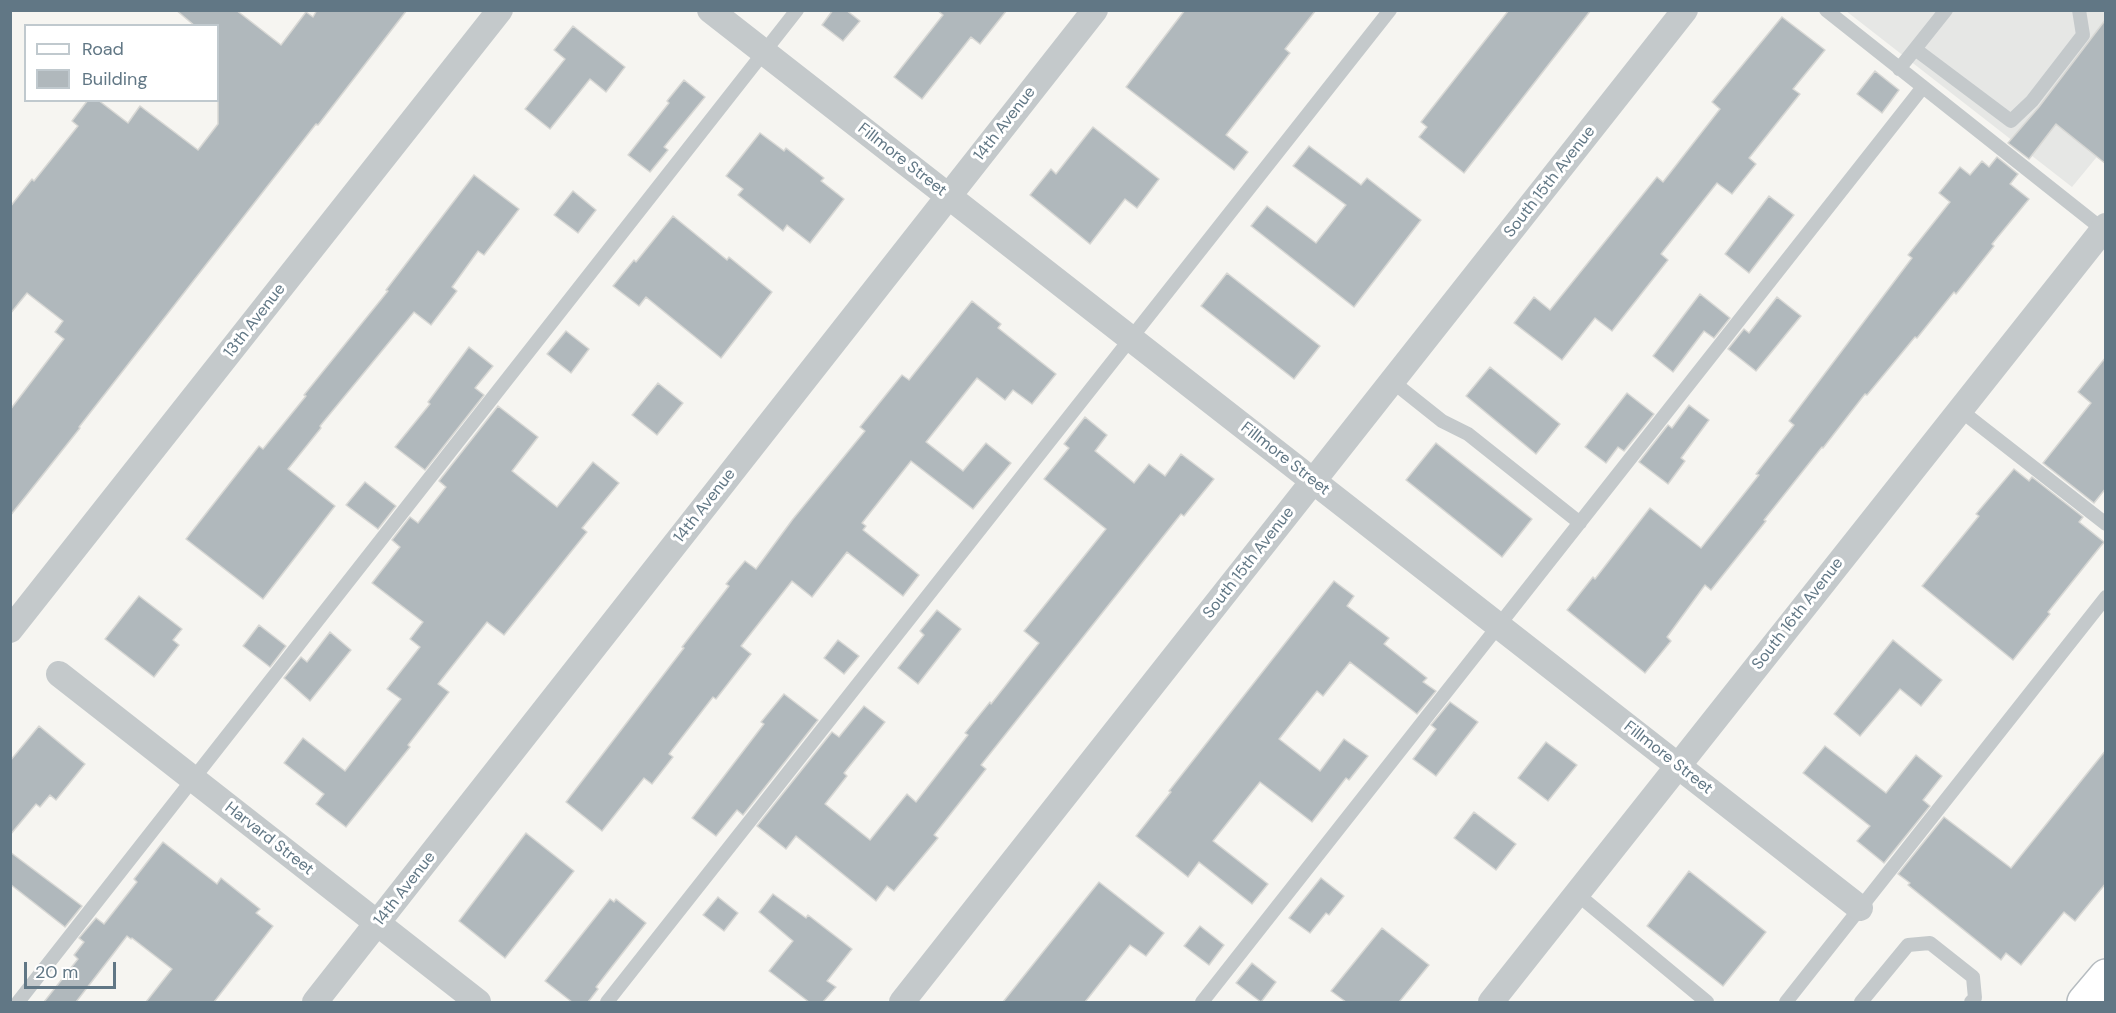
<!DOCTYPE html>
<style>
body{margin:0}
#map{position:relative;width:2116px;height:1013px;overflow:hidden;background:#f6f5f1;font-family:"DM Sans",sans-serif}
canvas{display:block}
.frame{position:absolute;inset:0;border:12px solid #617785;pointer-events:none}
.legend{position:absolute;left:24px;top:24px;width:195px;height:78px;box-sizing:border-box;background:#fff;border:2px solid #c0c9ce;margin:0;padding:8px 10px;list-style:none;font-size:18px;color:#617785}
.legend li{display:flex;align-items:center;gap:12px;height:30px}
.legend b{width:30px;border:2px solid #c0c9ce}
.scale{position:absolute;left:24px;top:962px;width:92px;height:27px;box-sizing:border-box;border:3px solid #617785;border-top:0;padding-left:8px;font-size:18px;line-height:21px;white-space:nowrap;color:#617785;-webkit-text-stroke:4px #fff;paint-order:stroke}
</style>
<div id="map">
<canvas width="2116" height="1013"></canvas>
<div class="frame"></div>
<ul class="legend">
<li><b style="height:8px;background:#fff"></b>Road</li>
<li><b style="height:16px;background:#b0b8bc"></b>Building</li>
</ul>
<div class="scale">20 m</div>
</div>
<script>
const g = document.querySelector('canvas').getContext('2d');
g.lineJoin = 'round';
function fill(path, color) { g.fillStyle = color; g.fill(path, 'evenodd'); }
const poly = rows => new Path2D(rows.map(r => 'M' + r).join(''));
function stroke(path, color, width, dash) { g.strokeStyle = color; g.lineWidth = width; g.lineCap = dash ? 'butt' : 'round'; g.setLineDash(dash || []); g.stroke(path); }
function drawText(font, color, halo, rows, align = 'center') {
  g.font = font + ' "DM Sans",sans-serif'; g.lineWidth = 6; g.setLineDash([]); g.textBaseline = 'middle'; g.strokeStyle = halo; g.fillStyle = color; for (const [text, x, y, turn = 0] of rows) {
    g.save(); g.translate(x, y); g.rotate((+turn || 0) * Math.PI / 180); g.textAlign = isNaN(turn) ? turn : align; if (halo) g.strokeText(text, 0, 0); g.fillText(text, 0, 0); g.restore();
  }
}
fill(poly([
 [1846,11,2105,11,2105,147,2072,187]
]), '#e6e7e5');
const building = poly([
 [176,10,236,10,281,45,306,12,313,17,317,10,407,10,318,125,316,124,79,427,80,428,10,516,10,410,64,339,55,332,63,321,27,293,10,314,10,207,32,179,34,181,78,126,72,121,88,100,98,100,128,123,140,106,198,150,218,124,218,26,195,26,176,10],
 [833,10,846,10,860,21,843,41,822,25,833,10],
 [937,10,1007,10,980,44,971,37,922,99,894,77,943,15,937,10],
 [1185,10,1316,10,1285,49,1290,53,1226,135,1248,152,1234,170,1126,87,1185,10],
 [1509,10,1591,10,1464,173,1419,137,1427,127,1421,122,1509,10],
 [1782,17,1825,50,1793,89,1800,94,1749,158,1756,164,1732,194,1717,183,1661,254,1668,260,1612,331,1595,318,1562,360,1514,323,1534,297,1550,310,1657,177,1663,182,1720,109,1712,102,1782,17],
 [2106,19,2106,164,2056,124,2029,159,2008,143,2039,107,2106,19],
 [573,26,625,67,606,92,590,79,550,129,525,109,565,59,554,50,573,26],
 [1875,71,1899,90,1882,113,1857,94,1875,71],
 [684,80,705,97,664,147,668,150,650,172,628,155,669,103,667,101,684,80],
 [1093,127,1159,179,1137,208,1125,199,1090,244,1030,195,1051,169,1056,174,1093,127],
 [760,133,784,151,786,148,824,178,821,181,844,199,810,243,787,225,783,231,738,195,743,189,726,176,760,133],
 [1309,146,1361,185,1367,178,1421,220,1354,307,1251,226,1267,206,1316,243,1346,205,1293,166,1309,146],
 [1997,157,2018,174,2010,184,2029,199,1992,244,1994,246,1956,294,1954,292,1917,338,1915,337,1867,395,1865,394,1823,448,1822,447,1764,520,1766,521,1711,590,1705,585,1667,637,1671,641,1645,673,1567,610,1593,577,1595,579,1650,508,1701,548,1759,475,1756,474,1794,425,1789,421,1912,258,1908,255,1950,202,1939,193,1960,167,1970,175,1982,161,1989,167,1997,157],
 [474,175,519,209,484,255,478,251,452,287,457,291,431,325,414,312,320,426,321,428,288,469,335,506,263,599,186,539,259,446,263,449,306,396,304,395,388,291,386,290,474,175],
 [573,191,596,210,578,233,554,215,573,191],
 [1769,196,1794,215,1749,273,1725,254,1769,196],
 [673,216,727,260,729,257,772,292,721,358,646,297,639,306,613,286,634,260,636,262,673,216],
 [1227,273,1320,346,1294,379,1201,306,1227,273],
 [1700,294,1730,318,1714,338,1704,331,1673,372,1653,356,1700,294],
 [1777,297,1801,316,1756,371,1728,349,1744,329,1749,333,1777,297],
 [972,301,1001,324,998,328,1056,374,1032,404,1013,390,1005,400,977,378,926,442,963,471,986,443,1011,463,973,509,911,461,862,523,866,526,863,530,919,575,903,596,847,552,812,597,792,581,741,646,751,654,716,699,713,697,669,754,673,757,652,784,644,778,602,831,566,802,684,648,682,647,729,586,726,584,745,561,756,569,793,519,865,431,860,427,902,375,909,380,972,301],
 [566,331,589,349,571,373,547,354,566,331],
 [469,347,493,366,475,388,484,395,425,470,395,447,430,404,428,402,469,347],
 [2106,357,2106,488,2094,503,2043,463,2091,403,2078,392,2106,357],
 [1490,367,1560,424,1536,454,1466,396,1490,367],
 [658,383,683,403,657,435,632,415,658,383],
 [1627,393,1654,414,1624,451,1618,447,1606,463,1585,447,1627,393],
 [1689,405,1709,420,1681,458,1685,461,1668,484,1639,462,1668,425,1672,428,1689,405],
 [498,406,538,437,512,471,557,507,593,462,619,483,582,528,587,532,504,635,487,622,438,684,449,692,408,745,410,747,346,827,316,804,324,794,284,763,303,738,345,771,401,699,387,689,420,647,410,639,423,622,372,583,400,547,392,540,410,517,418,523,446,487,439,481,498,406],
 [1085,417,1107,435,1095,451,1134,483,1149,464,1165,476,1181,454,1214,479,1184,516,1181,514,981,765,986,769,934,835,938,838,894,891,887,886,876,901,796,836,786,849,757,826,832,732,839,737,864,706,885,722,844,773,847,776,825,804,870,840,907,794,916,802,968,735,965,733,990,702,991,704,1039,643,1024,631,1106,529,1044,479,1069,448,1064,444,1085,417],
 [1436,443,1532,519,1502,557,1406,480,1436,443],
 [2014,469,2029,481,2032,477,2083,517,2079,522,2104,542,2048,612,2050,614,2013,660,1922,586,1979,516,1976,514,2014,469],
 [365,482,396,506,378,529,346,505,365,482],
 [1334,581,1354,596,1347,606,1389,638,1384,644,1427,678,1423,682,1436,691,1417,714,1350,662,1323,696,1317,691,1279,739,1320,771,1344,739,1368,756,1349,780,1346,778,1312,822,1260,782,1213,841,1268,884,1252,904,1199,862,1188,877,1136,836,1171,792,1169,791,1334,581],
 [139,596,182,629,173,640,179,645,154,677,105,639,139,596],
 [937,610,961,629,918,684,898,668,924,635,920,631,937,610],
 [259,625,286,646,270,667,243,646,259,625],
 [330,632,351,650,310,701,284,678,301,657,307,662,330,632],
 [838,640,859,656,844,674,824,658,838,640],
 [1893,640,1942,680,1921,706,1900,689,1860,736,1834,714,1893,640],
 [784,694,818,720,743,815,737,810,716,836,692,818,764,724,761,722,784,694],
 [1450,702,1478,722,1436,776,1413,759,1436,729,1431,725,1450,702],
 [39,726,85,764,56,800,50,795,40,807,36,804,10,835,10,761,39,726],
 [1546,742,1577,765,1548,801,1518,778,1546,742],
 [1825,746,1886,793,1916,755,1942,776,1923,800,1930,806,1884,863,1857,841,1870,826,1803,773,1825,746],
 [2106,750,2106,883,2075,921,2064,912,2021,965,2006,953,2001,960,1908,885,1910,883,1898,874,1944,817,2011,868,2106,750],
 [1474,812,1516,844,1496,870,1454,838,1474,812],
 [526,833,574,871,505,958,459,921,526,833],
 [163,842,217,884,221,878,260,909,256,913,273,926,214,1002,146,1002,172,969,132,938,131,939,127,936,76,1002,44,1002,78,959,74,955,84,942,79,938,96,918,104,924,137,882,134,879,163,842],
 [10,852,82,906,65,927,10,884,10,852],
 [1689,871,1766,932,1723,986,1647,926,1689,871],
 [1321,878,1344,896,1329,915,1326,913,1310,933,1289,918,1321,878],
 [1099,882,1164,933,1146,956,1130,945,1085,1002,1003,1002,1099,882],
 [773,894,806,918,808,915,852,949,827,981,836,987,823,1002,809,1002,769,971,793,941,759,912,773,894],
 [718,897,738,913,724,931,703,915,718,897],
 [610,899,614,902,616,899,646,923,596,987,598,989,588,1002,572,1002,545,981,610,899],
 [1200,926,1224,945,1209,965,1184,946,1200,926],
 [1382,928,1429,965,1399,1002,1346,1002,1331,991,1382,928],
 [1252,963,1276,982,1261,1002,1236,983,1252,963]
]);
fill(building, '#b0b8bc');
stroke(building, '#d7d7d4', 1.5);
const secondary = poly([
 [2084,1002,2106,976]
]);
stroke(secondary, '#b6bcc0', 36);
stroke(poly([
 [1826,10,2106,232],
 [1915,49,2011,121,2032,101,2083,35,2079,10],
 [1899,69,1946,10],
 [1393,382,1442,421,1468,434,1580,523],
 [1960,410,2106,524],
 [1577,894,1707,1002],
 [18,1002,797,10],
 [607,1002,1390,10],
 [1202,1002,1923,87],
 [1786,1002,2106,597],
 [1861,1002,1908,945,1930,943,1973,977,1975,998,1971,1002]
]), '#c4c9cb', 14);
stroke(poly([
 [710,10,1860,908],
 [10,630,500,10],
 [59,674,478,1002],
 [315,1002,1095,10],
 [902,1002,1685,10],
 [1491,1002,2106,226]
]), '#c4c9cb', 26);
stroke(secondary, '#fff', 33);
drawText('16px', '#617785', '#fff', [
 ["14th Avenue",1005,124,-52],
 ["Fillmore Street",902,160,38],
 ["South 15th Avenue",1550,182,-52],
 ["13th Avenue",255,321,-52],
 ["Fillmore Street",1285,459,38],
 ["14th Avenue",705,506,-52],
 ["South 15th Avenue",1249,563,-52],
 ["South 16th Avenue",1798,614,-52],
 ["Fillmore Street",1668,758,38],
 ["Harvard Street",269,839,38],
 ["14th Avenue",405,889,-52]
]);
</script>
